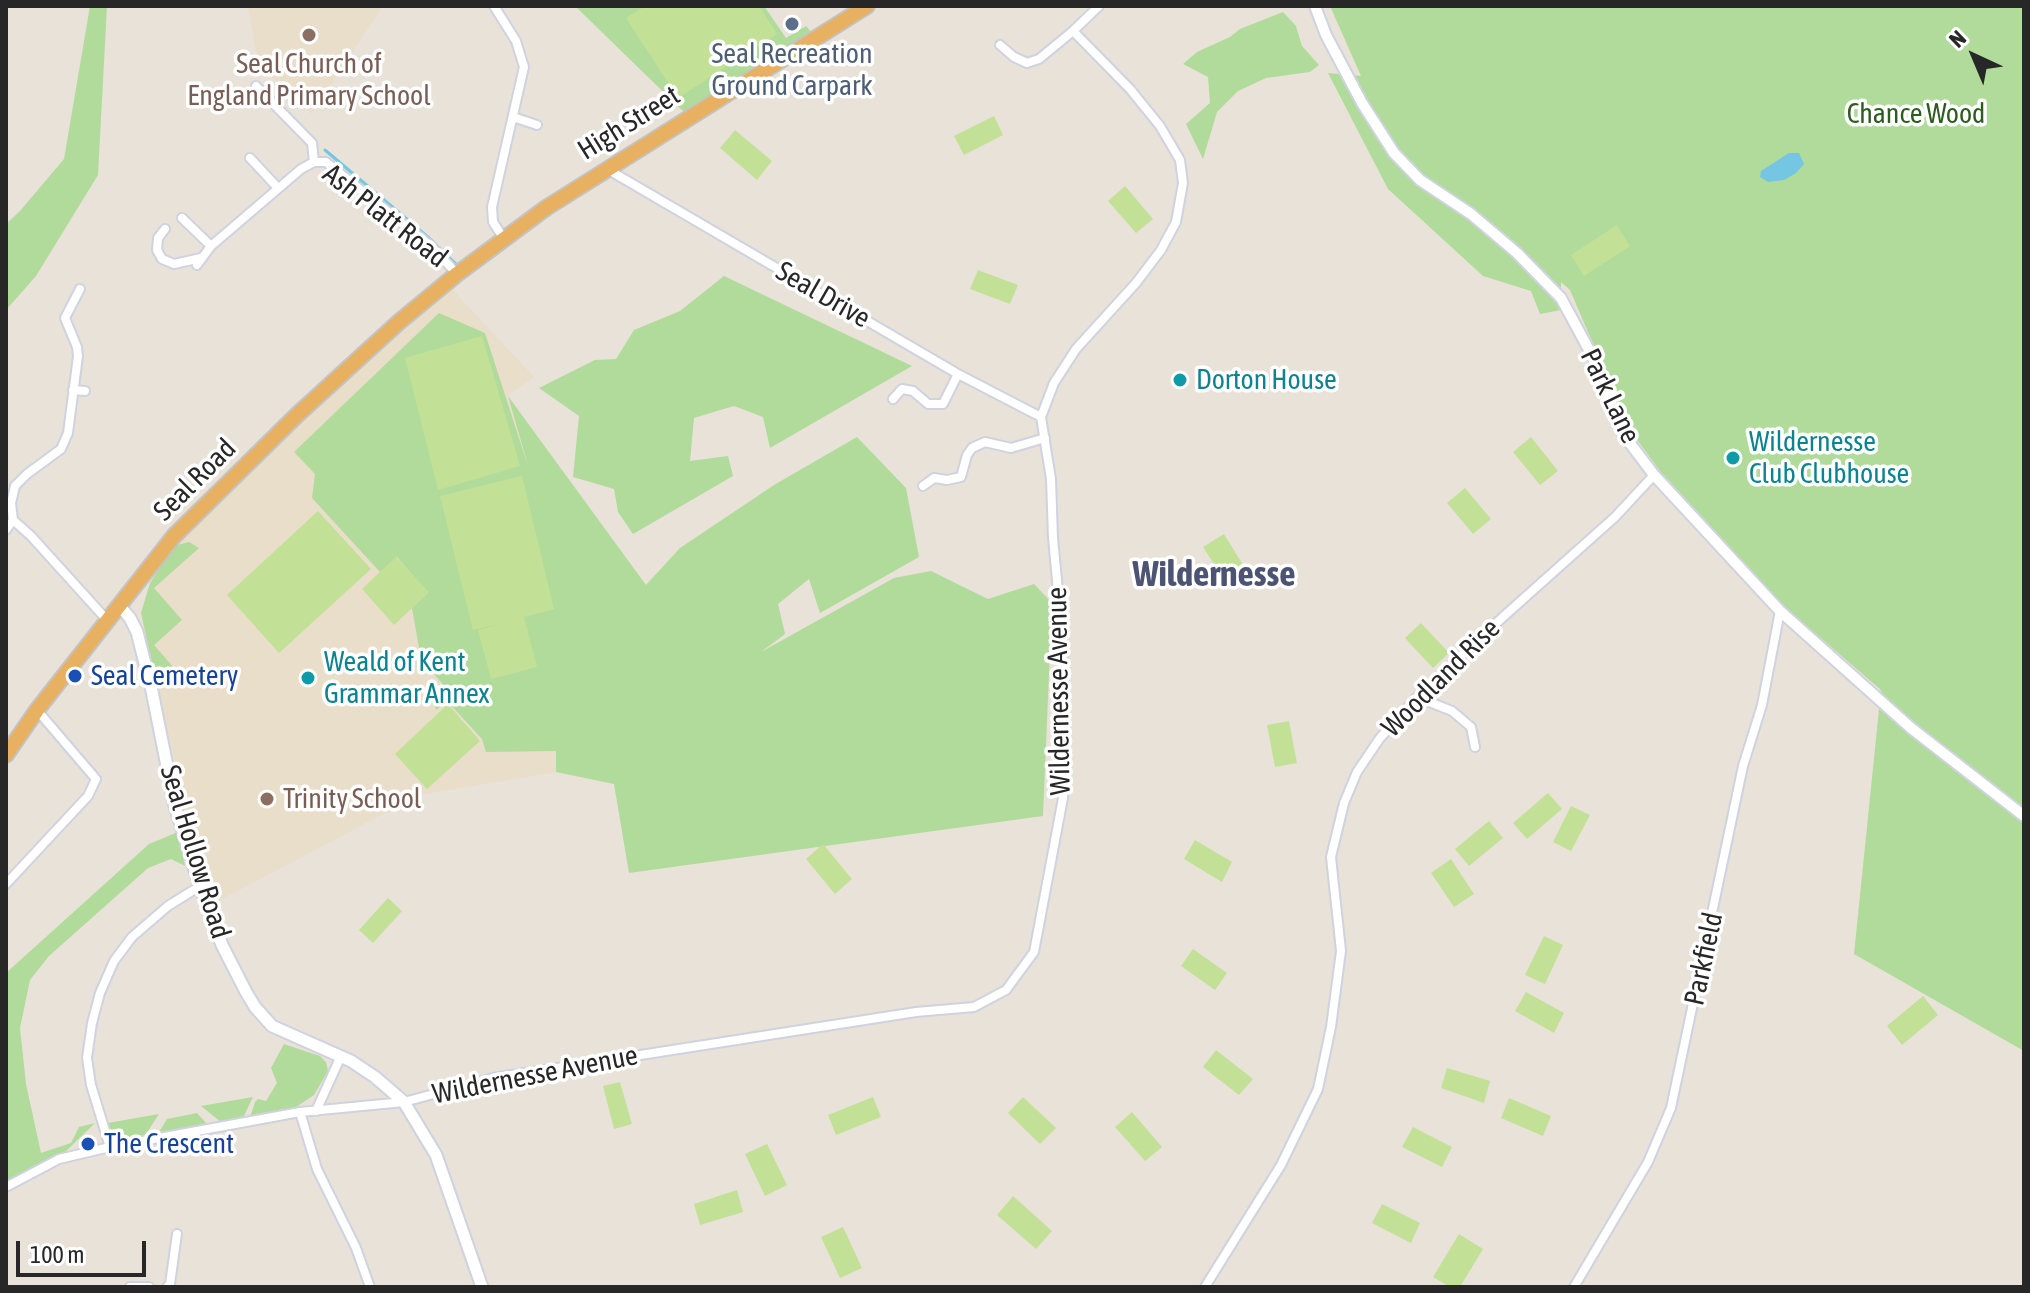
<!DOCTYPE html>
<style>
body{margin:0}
#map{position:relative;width:2030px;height:1293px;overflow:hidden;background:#e8e2d9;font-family:"Asap Condensed",sans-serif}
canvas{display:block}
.frame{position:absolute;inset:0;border:8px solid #272727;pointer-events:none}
.north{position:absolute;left:1934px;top:16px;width:80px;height:80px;-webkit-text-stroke:6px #fff;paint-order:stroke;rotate:316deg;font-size:22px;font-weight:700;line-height:32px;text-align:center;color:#272727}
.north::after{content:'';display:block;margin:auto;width:28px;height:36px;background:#272727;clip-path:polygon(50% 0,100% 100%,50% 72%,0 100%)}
.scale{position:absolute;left:16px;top:1241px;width:130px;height:36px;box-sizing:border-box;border:4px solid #272727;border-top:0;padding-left:10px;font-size:24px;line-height:28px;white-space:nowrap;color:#272727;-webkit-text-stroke:6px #fff;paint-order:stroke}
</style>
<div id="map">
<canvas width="2030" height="1293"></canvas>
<div class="frame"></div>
<div class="north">N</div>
<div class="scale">100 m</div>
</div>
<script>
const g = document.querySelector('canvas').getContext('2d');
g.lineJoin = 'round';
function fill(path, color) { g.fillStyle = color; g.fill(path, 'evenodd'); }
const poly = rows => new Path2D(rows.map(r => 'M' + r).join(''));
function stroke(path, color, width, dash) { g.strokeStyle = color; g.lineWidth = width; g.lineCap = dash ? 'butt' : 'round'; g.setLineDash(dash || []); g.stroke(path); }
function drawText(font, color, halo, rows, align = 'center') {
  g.font = font + ' "Asap Condensed",sans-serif'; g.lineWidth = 7; g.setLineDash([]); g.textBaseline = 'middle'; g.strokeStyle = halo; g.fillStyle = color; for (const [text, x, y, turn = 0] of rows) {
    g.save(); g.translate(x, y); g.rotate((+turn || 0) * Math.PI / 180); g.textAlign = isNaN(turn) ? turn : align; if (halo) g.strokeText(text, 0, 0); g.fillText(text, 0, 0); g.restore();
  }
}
fill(poly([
 [248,6,383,6,312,114,258,64],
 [451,288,534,377,508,396,555,548,614,784,556,772,419,795,211,905,147,648,141,613,150,583,166,558,183,539,277,444,360,367]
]), '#e9deca');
fill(poly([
 [90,6,107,6,98,175,36,276,6,310,6,224,20,211,64,159],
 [575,6,764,6,786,38,806,26,814,35,687,115],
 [1330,6,2024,6,2024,1051,1854,954,1881,690,1786,608,1660,471,1630,430,1570,290,1561,282,1561,310,1540,314,1531,291,1483,276,1388,189,1328,73,1361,76],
 [1283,12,1296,26,1302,46,1319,65,1310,72,1266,78,1238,91,1217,112,1203,159,1186,124,1210,103,1208,77,1183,64,1197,52,1230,37,1240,29],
 [724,276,912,366,770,448,763,417,734,406,694,418,690,461,728,456,733,476,633,534,618,512,614,489,573,477,579,416,539,388,595,360,616,359,634,330,680,311],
 [439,313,485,333,529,469,508,396,646,585,680,548,774,485,857,437,906,488,919,557,820,613,809,579,778,604,785,634,761,652,894,578,931,571,988,599,1034,584,1052,603,1043,816,629,873,614,784,556,772,556,751,486,752,482,739,447,701,436,710,434,701,446,688,421,659,412,608,428,593,397,557,380,572,312,498,315,474,294,452],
 [189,542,199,548,154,588,182,620,154,645,174,668,174,672,156,681,141,613,150,583,166,558,177,545],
 [178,832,185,866,171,859,148,868,49,956,30,980,20,1028,26,1084,41,1153,71,1143,79,1127,95,1123,64,1153,6,1183,6,973,149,844],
 [284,1044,320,1056,326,1062,328,1071,314,1095,293,1109,250,1117,255,1102,258,1099,266,1101,277,1083,271,1068],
 [253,1097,243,1118,221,1122,201,1106],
 [197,1113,207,1124,159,1132,167,1119],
 [159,1114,144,1137,115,1142,112,1137,108,1123]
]), '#b1db9a');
fill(poly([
 [645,6,759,6,777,34,678,98,626,18],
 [994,116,1003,135,964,155,954,136],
 [735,130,772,161,757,180,720,148],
 [1125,186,1153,219,1136,233,1108,201],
 [1617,225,1630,246,1584,276,1571,255],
 [978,270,1018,285,1010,304,970,289],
 [482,336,520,466,438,490,405,358],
 [1531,437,1558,471,1540,485,1513,452],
 [522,476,554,609,524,617,537,667,491,679,478,630,499,624,473,630,440,496],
 [1465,488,1491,519,1473,534,1447,503],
 [318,511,371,569,279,653,227,595],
 [1224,534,1248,573,1228,586,1203,547],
 [396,557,429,592,394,625,362,589],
 [1421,623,1449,653,1433,668,1405,638],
 [448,704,480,741,427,789,395,754],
 [1289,721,1297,763,1275,767,1267,725],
 [1548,793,1562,809,1527,839,1513,823],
 [1571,806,1590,815,1571,851,1553,842],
 [1489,821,1503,838,1469,866,1455,849],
 [1195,840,1232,862,1222,882,1184,859],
 [823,844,852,879,835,894,806,859],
 [1451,859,1474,894,1454,907,1431,873],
 [388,898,402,911,373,943,359,930],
 [1544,936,1563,945,1545,984,1525,975],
 [1193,949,1227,973,1215,990,1181,966],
 [1526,992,1564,1013,1554,1033,1515,1011],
 [1923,996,1938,1015,1902,1045,1887,1026],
 [1216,1050,1253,1079,1239,1095,1203,1067],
 [1447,1068,1490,1081,1484,1103,1441,1088],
 [620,1082,632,1124,614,1129,603,1086],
 [873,1097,881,1117,836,1135,828,1115],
 [1023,1097,1056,1128,1040,1144,1008,1113],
 [1509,1098,1551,1116,1543,1136,1501,1118],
 [1132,1112,1162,1147,1145,1161,1115,1127],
 [1413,1127,1452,1147,1442,1167,1402,1147],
 [767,1144,787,1185,765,1196,745,1154],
 [737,1190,743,1212,700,1225,694,1204],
 [1013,1196,1052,1231,1036,1249,997,1215],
 [1382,1204,1420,1223,1411,1243,1372,1223],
 [843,1227,862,1268,840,1278,821,1237],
 [1459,1234,1483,1249,1460,1287,1450,1287,1433,1277]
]), '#c2e197');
fill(poly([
 [1789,153,1799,153,1804,164,1796,173,1784,180,1768,182,1760,177,1761,171]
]), '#75c6e2');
stroke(poly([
 [325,150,429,238,456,264,457,269]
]), '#75c6e2', 3);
const minor = poly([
 [494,6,516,41,524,67,492,207,493,222,504,239],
 [1000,45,1014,57,1027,63,1039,59,1073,31],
 [256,86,312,143,314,162,326,162,433,248,457,274],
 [513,117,537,125],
 [250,158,278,188],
 [607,169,958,374,1041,417],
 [182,218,211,246],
 [165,229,158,238,157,250,162,259,174,264,201,258],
 [197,265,211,246,301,169,314,162],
 [73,390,85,391],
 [893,399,902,389,913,391,928,404,943,404,958,374],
 [923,486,934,478,947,480,961,477,967,455,972,448,985,442,1011,448,1045,438],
 [13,520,11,503,15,486,27,474,61,449,68,433,78,356,77,347,65,318,80,289],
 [6,530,13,520,31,536,107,620],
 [1417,697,1452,711,1471,727,1475,747],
 [6,884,88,796,96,779,37,710],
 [316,1111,341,1056],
 [300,1112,317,1169,356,1248,370,1287],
 [110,1147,91,1085,87,1058,92,1023,100,993,114,961,132,937,168,906,200,886],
 [6,1187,59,1159,110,1147,300,1112,404,1102,493,1078,916,1012,974,1007,1006,990,1034,952,1063,798,1065,729,1062,633,1053,538,1051,479,1041,417,1054,383,1076,349,1136,283,1161,250,1176,222,1183,183,1180,160,1160,126,1130,89,1073,31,1099,6],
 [130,1287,149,1287],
 [167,1287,170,1284,177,1234],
 [1205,1287,1281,1165,1318,1089,1331,1027,1341,951,1331,857,1344,803,1357,772,1380,738,1417,697,1503,617,1615,517,1654,475],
 [1574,1287,1648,1162,1671,1108,1743,766,1762,705,1780,611]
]);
const tertiary = poly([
 [1315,6,1326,35,1362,103,1394,153,1420,180,1471,214,1517,253,1561,298,1595,361,1623,434,1654,475,1780,611,1911,728,2024,816]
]);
const secondary = poly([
 [119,605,130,618,137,632,152,691,175,806,200,886,222,945,246,992,255,1007,272,1026,351,1061,375,1077,404,1102,436,1155,482,1287]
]);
const trunk = poly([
 [6,755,37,710,174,536,297,415,399,322,457,274,546,208,867,6]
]);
stroke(minor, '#cfd2df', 12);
stroke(tertiary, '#cfd2df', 14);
stroke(secondary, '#cfd2df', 15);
stroke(trunk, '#c3c3c3', 18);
stroke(minor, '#fff', 8);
stroke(tertiary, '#fff', 10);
stroke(secondary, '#fff', 11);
stroke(trunk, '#e8b061', 14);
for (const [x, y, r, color] of [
 [792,24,8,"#5c6f8a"],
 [309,35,8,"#8d6e63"],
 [1180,380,8,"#0f9aa8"],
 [1733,458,8,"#0f9aa8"],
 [75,676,8,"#1a4fb4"],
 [308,678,8,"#0f9aa8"],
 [267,799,8,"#8d6e63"],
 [88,1144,8,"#1a4fb4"]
]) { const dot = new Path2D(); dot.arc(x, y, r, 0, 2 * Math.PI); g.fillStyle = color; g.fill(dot); stroke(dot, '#fff', 3); }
drawText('28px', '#4e5e75', '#fff', [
 ["Seal Recreation",792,54],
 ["Ground Carpark",792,86]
]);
drawText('28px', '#785e54', '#fff', [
 ["Seal Church of",309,64],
 ["England Primary School",309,96],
 ["Trinity School",283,799,"left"]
]);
drawText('28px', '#2c5c1f', '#fff', [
 ["Chance Wood",1916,114]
]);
drawText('28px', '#272727', '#fff', [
 ["High Street",629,123,-32],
 ["Ash Platt Road",385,216,38],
 ["Seal Drive",823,295,30],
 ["Park Lane",1610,396,64],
 ["Seal Road",195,480,-45],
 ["Woodland Rise",1441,678,-45],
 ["Wildernesse Avenue",1059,691,-91],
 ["Seal Hollow Road",195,852,73],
 ["Parkfield",1704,959,-78],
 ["Wildernesse Avenue",535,1075,-11]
]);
drawText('28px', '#0d838f', '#fff', [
 ["Dorton House",1196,380],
 ["Wildernesse",1749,442],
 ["Club Clubhouse",1749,474],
 ["Weald of Kent",324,662],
 ["Grammar Annex",324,694]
], 'left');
drawText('28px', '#164399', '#fff', [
 ["Seal Cemetery",91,676],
 ["The Crescent",104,1144]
], 'left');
drawText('bold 36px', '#4c5373', '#fff', [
 ["Wildernesse",1214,575]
]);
</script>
